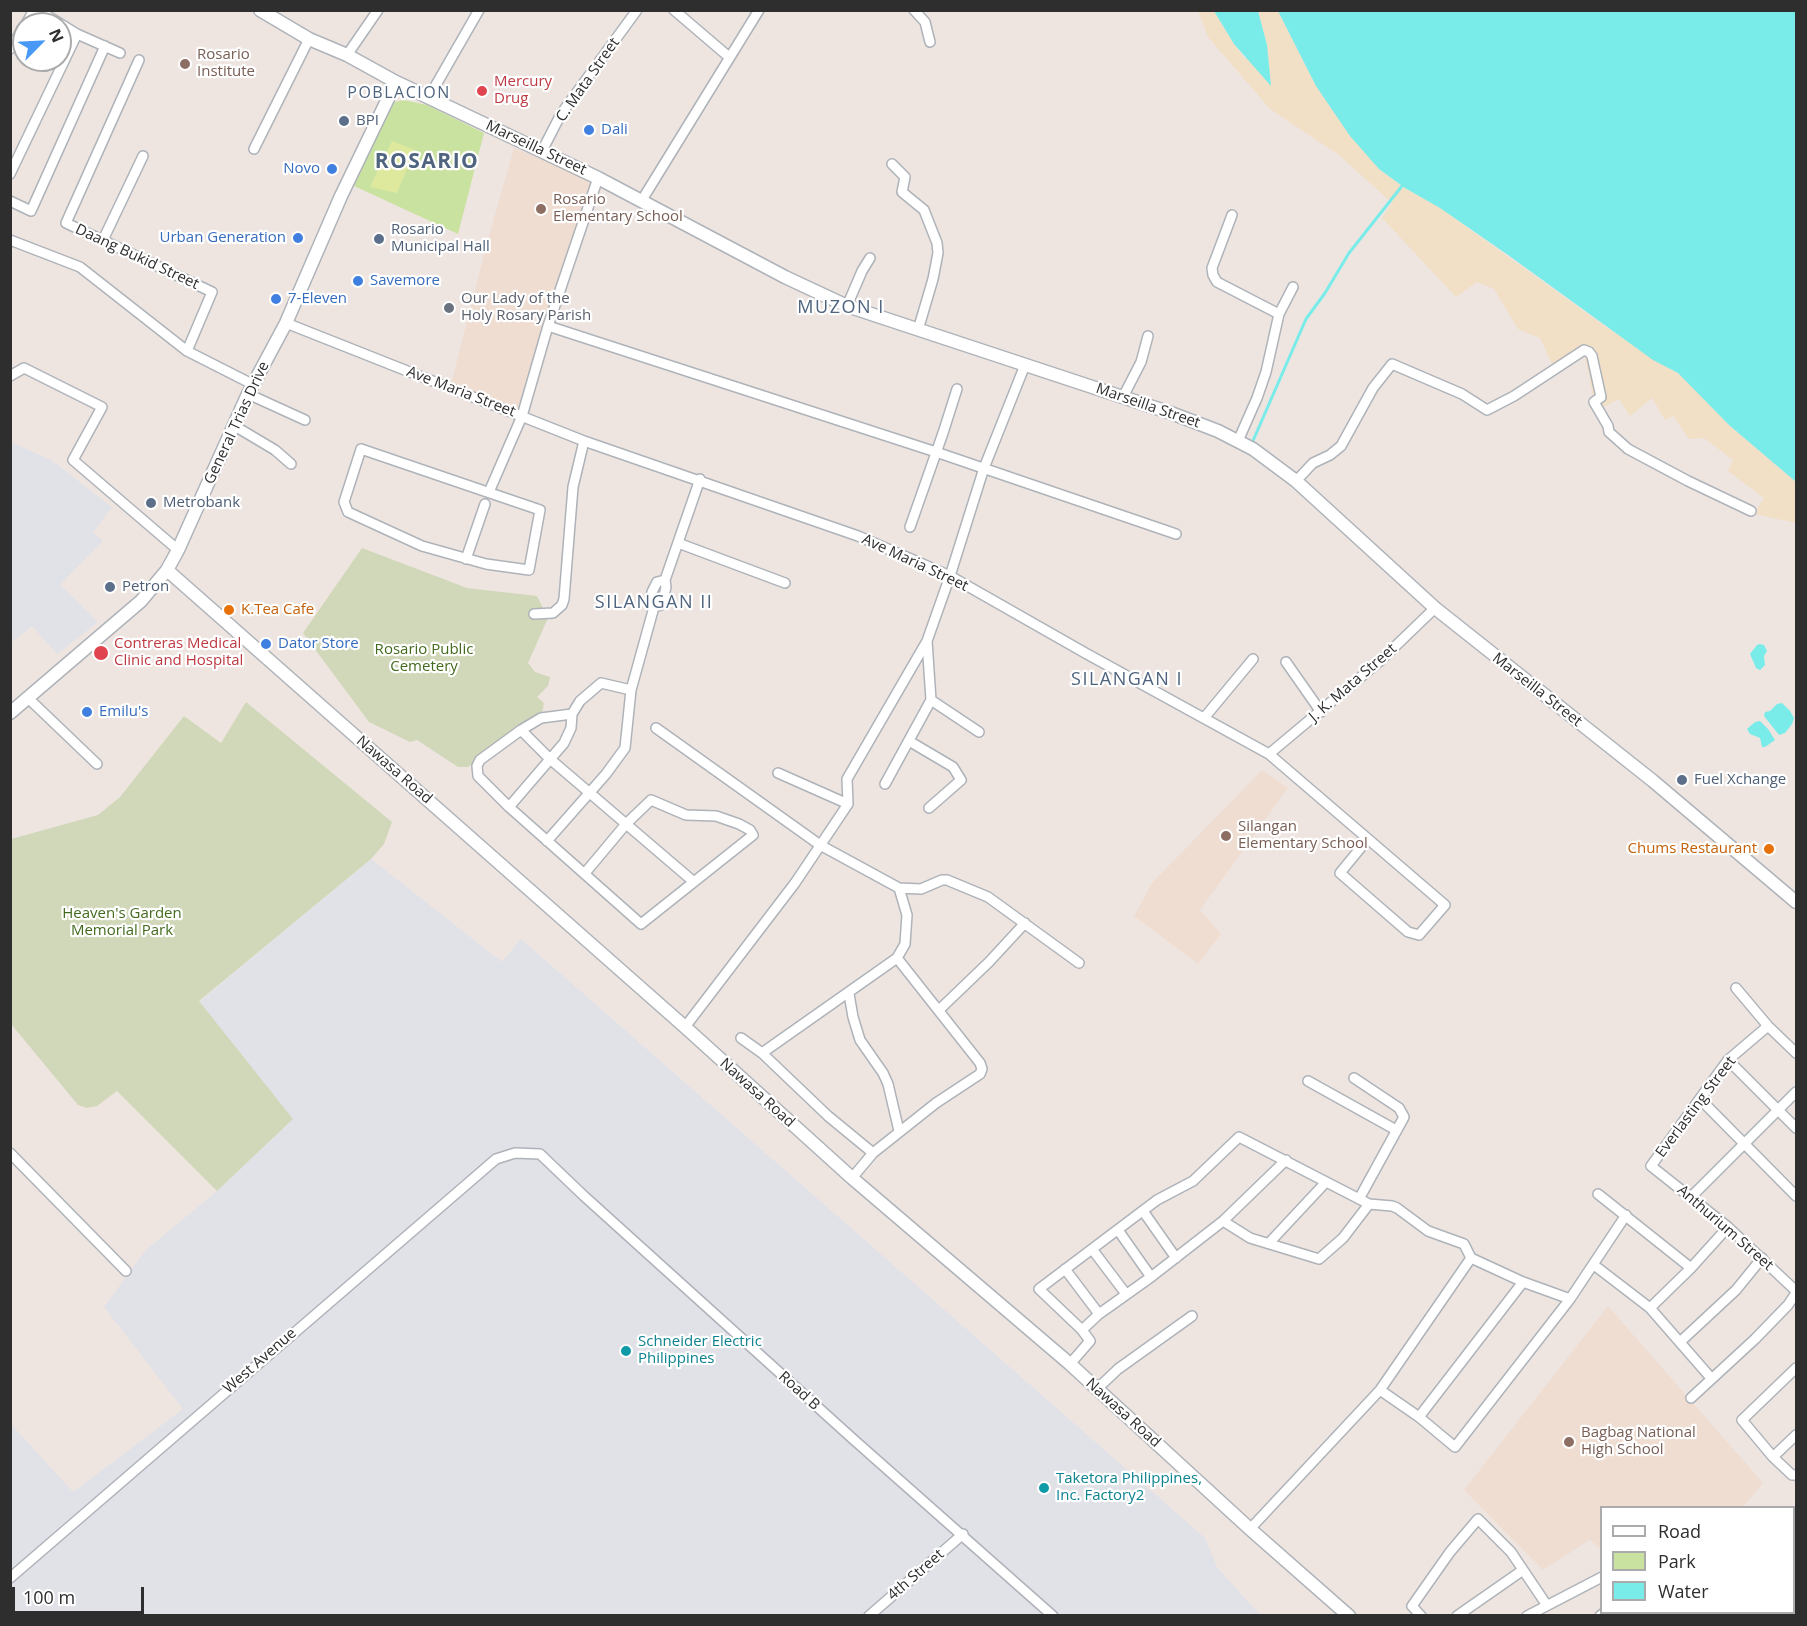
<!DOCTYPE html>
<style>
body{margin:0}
#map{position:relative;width:1807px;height:1626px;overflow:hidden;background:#eee5e1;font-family:"Open Sans",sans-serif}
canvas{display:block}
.frame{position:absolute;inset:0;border:12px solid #2e2e2e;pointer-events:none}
.legend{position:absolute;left:1600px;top:1506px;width:195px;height:108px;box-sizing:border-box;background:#fff;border:2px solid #ababab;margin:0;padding:8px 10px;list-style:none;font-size:18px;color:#2e2e2e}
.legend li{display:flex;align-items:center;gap:12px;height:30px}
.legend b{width:30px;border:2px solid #ababab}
.north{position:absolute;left:12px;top:12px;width:60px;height:60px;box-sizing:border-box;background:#fff;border:2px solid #ababab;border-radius:50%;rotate:66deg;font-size:16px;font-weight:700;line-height:24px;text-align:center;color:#2e2e2e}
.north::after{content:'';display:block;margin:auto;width:21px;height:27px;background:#4898f5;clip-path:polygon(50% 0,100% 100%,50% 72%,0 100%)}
.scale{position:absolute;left:12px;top:1587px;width:132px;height:27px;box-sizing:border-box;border:3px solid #2e2e2e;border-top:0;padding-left:8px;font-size:18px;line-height:21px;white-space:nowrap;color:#2e2e2e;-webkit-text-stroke:4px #fff;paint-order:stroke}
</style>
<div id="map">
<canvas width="1807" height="1626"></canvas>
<div class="frame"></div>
<ul class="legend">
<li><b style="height:8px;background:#fff"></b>Road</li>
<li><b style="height:16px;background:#c9e2a0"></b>Park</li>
<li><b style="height:16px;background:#79ecea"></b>Water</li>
</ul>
<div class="north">N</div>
<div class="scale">100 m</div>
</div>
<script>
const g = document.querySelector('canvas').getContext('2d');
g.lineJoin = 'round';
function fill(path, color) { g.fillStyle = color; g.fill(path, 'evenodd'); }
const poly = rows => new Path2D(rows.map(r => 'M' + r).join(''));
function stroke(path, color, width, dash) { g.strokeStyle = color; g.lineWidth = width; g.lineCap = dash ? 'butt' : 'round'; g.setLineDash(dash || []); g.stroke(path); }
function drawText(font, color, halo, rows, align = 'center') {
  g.font = font + ' "Open Sans",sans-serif'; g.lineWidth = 4.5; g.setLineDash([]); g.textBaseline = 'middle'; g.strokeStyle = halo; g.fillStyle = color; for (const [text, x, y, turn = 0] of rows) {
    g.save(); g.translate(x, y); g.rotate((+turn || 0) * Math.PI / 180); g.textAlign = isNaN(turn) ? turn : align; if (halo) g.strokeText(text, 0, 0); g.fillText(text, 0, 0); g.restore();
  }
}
fill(poly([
 [11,442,51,460,112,507,93,532,103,541,60,585,98,622,57,654,32,626,11,643],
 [371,859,502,962,521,939,1205,1538,1217,1567,1260,1615,11,1615,10,1423,73,1492,183,1409,104,1307,146,1250,217,1191,293,1119,199,1002]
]), '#e1e1e8');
fill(poly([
 [514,148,594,181,518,410,450,388,488,239],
 [1262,770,1288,788,1200,910,1221,934,1198,964,1134,916,1152,883],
 [1608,1306,1763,1483,1743,1507,1602,1508,1601,1549,1590,1540,1543,1570,1464,1490]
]), '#efddd2');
fill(poly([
 [404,100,427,105,484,133,458,234,352,185,394,102]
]), '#c9e2a0');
fill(poly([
 [1198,11,1214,11,1234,44,1245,59,1267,45,1258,11,1278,11,1316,86,1379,169,1405,188,1440,208,1609,329,1686,379,1729,425,1796,482,1796,523,1754,514,1764,498,1728,471,1733,460,1704,438,1689,439,1673,416,1665,420,1652,398,1630,416,1619,399,1596,411,1585,357,1556,373,1540,338,1518,329,1494,289,1477,282,1456,297,1382,218,1392,203,1339,155,1270,109,1208,37]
]), '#f1dfc6');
fill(poly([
 [362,548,467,588,537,596,548,618,528,663,535,672,550,677,548,686,537,697,544,703,542,714,468,767,458,767,417,740,410,742,369,722,303,633],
 [246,702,392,822,384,844,371,859,199,1001,293,1119,217,1191,117,1091,97,1106,87,1108,78,1105,11,1024,11,839,98,815,120,797,184,716,221,743]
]), '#d1d8b9');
fill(poly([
 [392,141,415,150,397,193,370,187]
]), '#dee99d');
fill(poly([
 [1214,11,1258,11,1267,45,1271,86,1234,44],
 [1278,11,1796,11,1796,482,1729,425,1678,373,1653,360,1508,255,1440,208,1405,188,1379,169,1350,136,1316,86],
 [1760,644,1764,645,1767,651,1764,656,1765,665,1760,670,1756,668,1750,654,1757,645],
 [1782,703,1790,711,1794,718,1792,724,1785,733,1779,735,1764,716,1765,712,1770,711,1777,704],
 [1760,721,1768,729,1775,740,1765,747,1762,747,1760,738,1750,734,1747,729,1755,722]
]), '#79ecea');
stroke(poly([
 [1252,443,1306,319,1325,293,1349,253,1402,186]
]), '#79ecea', 3);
const street = poly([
 [674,10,729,57],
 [914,10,925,22,930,42],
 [26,24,34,10],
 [77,34,120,53],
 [10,49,24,27],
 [347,55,378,10],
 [139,60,66,223,212,292,187,351,254,385],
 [429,97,479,10],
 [254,149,309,39],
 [542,151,561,114,637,10],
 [892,164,905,177,902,192,924,210,937,243,938,253,933,279,918,330],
 [10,174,77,34,38,10],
 [642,200,759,10],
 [10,201,31,211,105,46],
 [1232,215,1212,268,1213,275,1217,282,1279,314,1266,372,1257,398,1238,441],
 [10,240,80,267,187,351],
 [103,240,143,156],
 [847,306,862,271,870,258],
 [1279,314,1293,287],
 [286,323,584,441,858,536,950,576,1087,654,1269,754,1445,905,1419,935,1408,932,1340,873,1367,840],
 [548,326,936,452,1176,534],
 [10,376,24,368,102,407,73,460,178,550],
 [248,394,305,420],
 [1123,397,1141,362,1148,336],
 [233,425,275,450,291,464],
 [361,449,540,510,529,570,486,564,422,546,348,512,344,502,361,449],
 [1296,481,1313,463,1330,455,1341,446,1373,388,1392,364,1462,394,1487,410,1514,396,1584,350,1589,352,1592,356,1601,397,1594,402,1608,426,1609,432,1628,449,1688,481,1751,511],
 [489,492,522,416,548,326,598,178],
 [910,527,943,433,957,389],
 [678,543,785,583],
 [466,559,485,504],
 [665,580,700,479],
 [534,614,553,613,562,605,564,599,573,487,584,441],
 [927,641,931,700,979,732],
 [1286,662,1321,712],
 [631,690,654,607,661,605,664,596,666,587,665,580,657,582,652,592,650,601,654,607],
 [28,698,97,764],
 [572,714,541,718,521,730,480,760,477,766,478,776,509,807,641,924,753,835,750,830,739,824,716,816,686,815,651,800,626,824,585,873],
 [1204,718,1253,659],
 [656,728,820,845,899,888,907,915,905,944,897,958,762,1053],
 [521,730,550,759,694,882],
 [909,741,953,767,961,780,929,808],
 [1269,754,1380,661,1435,608],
 [778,773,848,804],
 [885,784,931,700],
 [509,807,564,743,571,728,572,714,580,701,601,683,631,690,625,748,606,774,547,841],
 [899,888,921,889,942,880,947,880,988,897,1079,963],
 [1736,988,1768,1026,1796,1053],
 [849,994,853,1017,860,1040,883,1073,888,1084,899,1131],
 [939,1010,989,962,1025,923],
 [1768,1026,1728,1060,1651,1166,1728,1227,1796,1291],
 [685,1027,795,883,848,804,847,779,927,641,950,576,984,468,1025,365],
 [741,1038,762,1053,828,1116,873,1153],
 [1728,1060,1796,1128],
 [1354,1078,1399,1108,1404,1117,1359,1199],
 [1308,1081,1396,1130],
 [1700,1099,1796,1196],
 [10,1153,126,1271],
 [852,1178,873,1153,936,1103,980,1074,982,1069,980,1063,897,958],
 [1598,1194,1691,1268],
 [1691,1197,1796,1092],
 [1369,1204,1392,1206,1397,1208,1428,1231,1464,1244,1471,1258],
 [1143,1211,1176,1258],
 [1118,1230,1151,1277],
 [1269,1243,1326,1182],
 [1092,1249,1126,1294],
 [1594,1265,1650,1308,1711,1378],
 [1065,1269,1099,1314],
 [1523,1282,1570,1299],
 [1650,1308,1691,1268,1728,1227],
 [1082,1330,1099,1314,1151,1277,1223,1221,1286,1160],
 [1680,1342,1736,1290,1762,1258],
 [1070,1364,1090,1341,1082,1330,1039,1289,1157,1200,1193,1181,1239,1137,1369,1204,1343,1238,1319,1259,1250,1238,1223,1221],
 [1796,1368,1742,1420,1773,1457,1792,1475,1796,1475],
 [1097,1389,1118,1369,1192,1316],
 [1380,1390,1419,1417,1455,1447,1570,1299,1626,1215],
 [1691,1398,1755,1339,1788,1305,1796,1293],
 [1773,1457,1796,1435],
 [1250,1529,1380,1390,1471,1258,1523,1282,1419,1417],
 [1794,1561,1796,1560],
 [10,1578,496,1159,515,1153,540,1154,584,1196,853,1439,1053,1616],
 [1637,1612,1639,1616],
 [869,1616,963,1534],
 [1421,1616,1412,1606,1450,1552,1478,1519,1511,1552,1546,1604],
 [1457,1616,1523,1570],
 [1527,1616,1602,1577],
 [1600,1616,1605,1612],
 [1683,1616,1687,1612]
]);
const secondary = poly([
 [260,10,309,39,347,55,396,82,598,178,785,277,847,306,1171,413,1218,431,1253,449,1296,481,1435,608,1653,781,1796,902],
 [167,570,685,1027,852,1178,1070,1364,1250,1529,1349,1616],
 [10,713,141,601,167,570,178,550,248,394,286,323,341,196,396,82],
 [1794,1599,1796,1597],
 [1755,1616,1762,1612]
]);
stroke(street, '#aeb3b9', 12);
stroke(secondary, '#aeb3b9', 15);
stroke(street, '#fff', 9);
stroke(secondary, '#fff', 12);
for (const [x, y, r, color] of [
 [185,64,6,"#8d6e63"],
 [482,91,6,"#e0444e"],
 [344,121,6,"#5c6f8a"],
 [589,130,6,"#3f7fe0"],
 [332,169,6,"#3f7fe0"],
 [541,209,6,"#8d6e63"],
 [298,238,6,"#3f7fe0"],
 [379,239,6,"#5c6f8a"],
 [358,281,6,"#3f7fe0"],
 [276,299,6,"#3f7fe0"],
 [449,308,6,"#6b7280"],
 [151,503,6,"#5c6f8a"],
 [110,587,6,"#5c6f8a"],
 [229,610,6,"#e8710a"],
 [266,644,6,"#3f7fe0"],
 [101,653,8,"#e0444e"],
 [87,712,6,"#3f7fe0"],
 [1682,780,6,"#5c6f8a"],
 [1226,836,6,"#8d6e63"],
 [1769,849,6,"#e8710a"],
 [626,1351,6,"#0f9aa8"],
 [1569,1442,6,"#8d6e63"],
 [1044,1488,6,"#0f9aa8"]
]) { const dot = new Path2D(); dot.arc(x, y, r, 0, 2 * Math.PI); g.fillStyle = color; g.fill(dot); stroke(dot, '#fff', 2); }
drawText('15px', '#785e54', '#fff', [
 ["Rosario",197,55],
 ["Institute",197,72],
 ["Rosario",553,200],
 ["Elementary School",553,217],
 ["Silangan",1238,827],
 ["Elementary School",1238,844],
 ["Bagbag National",1581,1433],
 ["High School",1581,1450]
], 'left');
drawText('15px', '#2e2e2e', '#fff', [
 ["C. Mata Street",588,80,-55],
 ["Marseilla Street",536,148,25],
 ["Daang Bukid Street",137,257,25],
 ["Ave Maria Street",461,392,21],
 ["Marseilla Street",1148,406,19],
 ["General Trias Drive",237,423,-65],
 ["Ave Maria Street",915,563,25],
 ["J. K. Mata Street",1353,683,-41],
 ["Marseilla Street",1537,690,38],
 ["Nawasa Road",394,770,41],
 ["Nawasa Road",757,1093,42],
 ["Everlasting Street",1696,1107,-53],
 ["Anthurium Street",1725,1228,41],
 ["West Avenue",260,1361,-41],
 ["Road B",799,1391,42],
 ["Nawasa Road",1123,1413,42],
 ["4th Street",916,1575,-41]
]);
drawText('15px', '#be3a42', '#fff', [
 ["Mercury",494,82],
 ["Drug",494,99],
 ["Contreras Medical",114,644],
 ["Clinic and Hospital",114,661]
], 'left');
drawText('15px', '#4e5e75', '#fff', [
 ["BPI",356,121],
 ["Rosario",391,230],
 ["Municipal Hall",391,247],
 ["Metrobank",163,503],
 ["Petron",122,587],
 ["Fuel Xchange",1694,780]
], 'left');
drawText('15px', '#366cbe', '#fff', [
 ["Dali",601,130],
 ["Novo",320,169,"right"],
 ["Urban Generation",286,238,"right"],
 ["Savemore",370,281],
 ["7-Eleven",288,299],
 ["Dator Store",278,644],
 ["Emilu's",99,712]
], 'left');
drawText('15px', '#5b616d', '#fff', [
 ["Our Lady of the",461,299],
 ["Holy Rosary Parish",461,316]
], 'left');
drawText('15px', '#c56008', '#fff', [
 ["K.Tea Cafe",241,610],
 ["Chums Restaurant",1757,849,"right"]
], 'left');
drawText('15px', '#436b1e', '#fff', [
 ["Rosario Public",424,650],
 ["Cemetery",424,667],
 ["Heaven's Garden",122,914],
 ["Memorial Park",122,931]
]);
drawText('15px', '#0d838f', '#fff', [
 ["Schneider Electric",638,1342],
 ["Philippines",638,1359],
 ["Taketora Philippines,",1056,1479],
 ["Inc. Factory2",1056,1496]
], 'left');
g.letterSpacing = '1.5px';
drawText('16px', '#4f647e', '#fff', [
 ["POBLACION",399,93]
]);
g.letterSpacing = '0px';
g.letterSpacing = '1.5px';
drawText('18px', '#4f647e', '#fff', [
 ["MUZON I",841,308],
 ["SILANGAN II",654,603],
 ["SILANGAN I",1127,680]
]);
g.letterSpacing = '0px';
g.letterSpacing = '1.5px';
drawText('bold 21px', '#4f647e', '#fff', [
 ["ROSARIO",427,162]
]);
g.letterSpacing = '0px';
</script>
